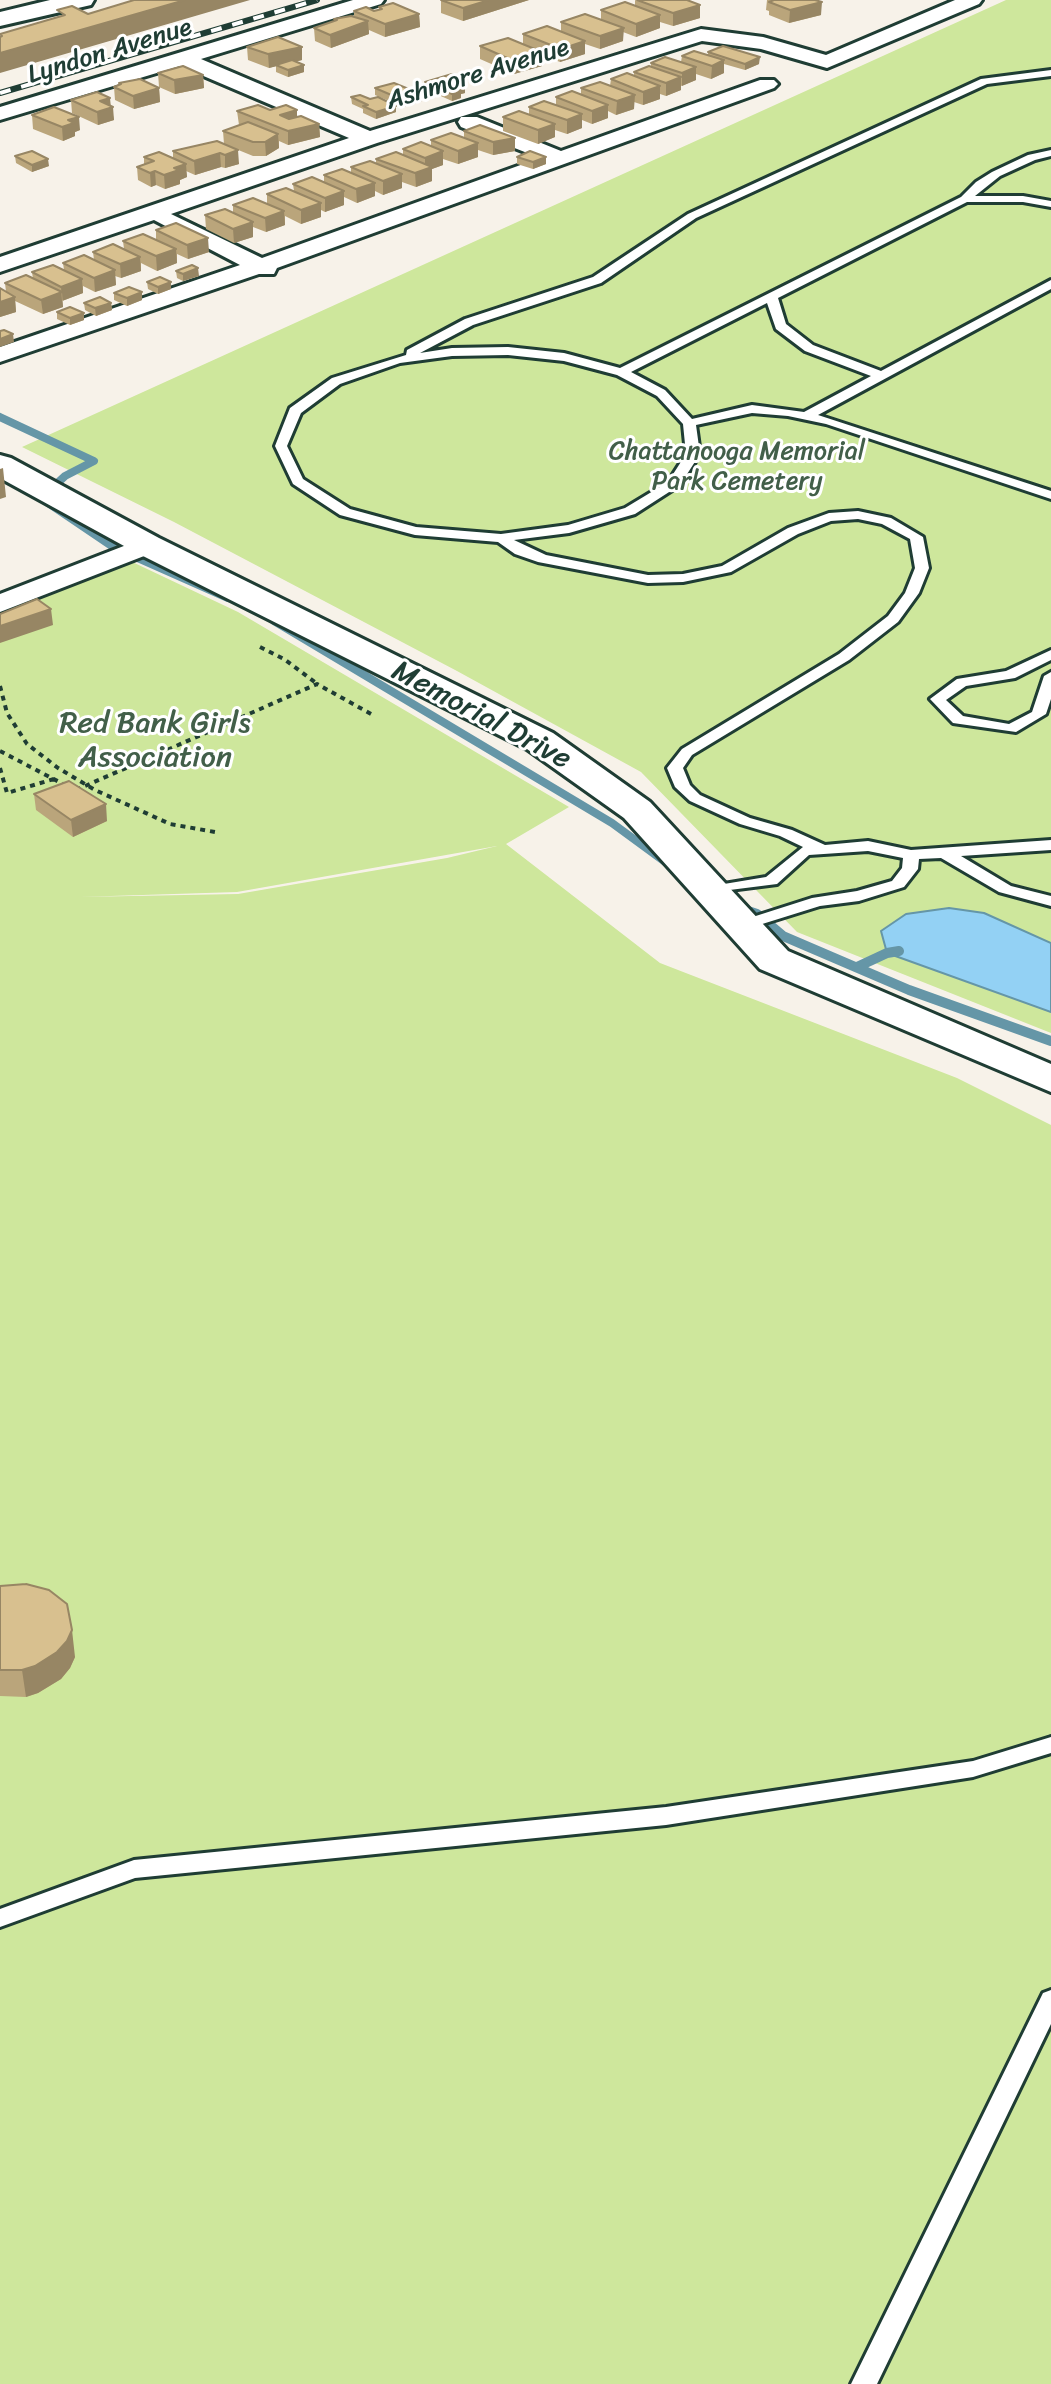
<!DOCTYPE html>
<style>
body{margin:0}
canvas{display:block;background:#f7f2e9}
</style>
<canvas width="1051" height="2384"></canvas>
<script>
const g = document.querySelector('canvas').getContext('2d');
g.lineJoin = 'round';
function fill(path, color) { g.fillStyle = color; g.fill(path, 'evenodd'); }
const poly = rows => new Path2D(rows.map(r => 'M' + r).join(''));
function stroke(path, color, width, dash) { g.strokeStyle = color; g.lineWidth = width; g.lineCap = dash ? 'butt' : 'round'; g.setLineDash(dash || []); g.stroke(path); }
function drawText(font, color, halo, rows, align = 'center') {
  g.font = font + ' Sriracha,sans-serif'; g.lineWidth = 6; g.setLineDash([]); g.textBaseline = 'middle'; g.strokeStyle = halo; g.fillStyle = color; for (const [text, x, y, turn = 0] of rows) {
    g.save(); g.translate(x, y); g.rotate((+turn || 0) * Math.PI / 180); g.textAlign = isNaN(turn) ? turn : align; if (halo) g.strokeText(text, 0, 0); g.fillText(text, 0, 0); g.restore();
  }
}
fill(poly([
 [1006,0,1051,0,1051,1033,797,932,641,772,457,671,174,522,22,447],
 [126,559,238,612,569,807,506,844,660,963,957,1078,1051,1125,1051,2384,0,2384,0,609],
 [497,846,447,858,238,894,79,897,237,892]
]), '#cee79c');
const water = poly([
 [949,908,984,913,1051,943,1051,1012,887,953,881,931,906,914,949,908]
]);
fill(water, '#93d1f4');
stroke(water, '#6596a7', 2);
stroke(poly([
 [0,417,94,461,65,476,50,490],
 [48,503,113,547,228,598],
 [274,621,612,823,672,867],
 [739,908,751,912]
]), '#6596a7', 8);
stroke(poly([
 [745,910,757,914,783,936,909,990,1051,1041],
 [857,967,887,953,899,951]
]), '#6596a7', 10);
const lane = poly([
 [1051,70,1051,76,987,84,696,218,601,283,473,325,420,353,452,348,508,347,564,353,620,368,961,197,976,182,992,172,1028,155,1051,150,1051,156,1035,160,1000,176,975,196,1023,196,1051,201,1051,207,1023,202,967,202,778,298,786,324,813,345,881,371,1051,280,1051,289,818,415,1051,491,1051,499,826,424,788,416,752,413,696,425,700,454,680,485,635,514,569,533,514,540,546,555,648,575,683,574,722,566,788,528,829,513,858,511,891,518,923,537,929,568,919,593,898,622,849,660,692,755,683,768,690,785,700,795,750,818,792,830,825,845,868,841,911,850,1051,840,1051,850,961,856,1011,886,1051,896,1051,906,999,892,941,858,919,859,918,869,904,887,859,901,820,906,743,930,737,928,735,925,737,922,812,898,857,891,892,881,902,868,903,858,868,851,809,855,777,884,706,893,704,890,706,887,766,877,803,847,780,836,740,824,690,801,675,787,667,768,682,749,839,654,888,616,905,593,915,568,910,539,882,524,858,519,831,521,798,534,731,572,683,582,648,583,538,562,515,554,498,542,415,535,340,515,293,484,275,446,290,408,332,378,406,355,407,350,465,319,593,277,688,214,981,79,1051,70],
 [767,303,776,329,805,351,871,376,804,412,752,405,692,419,665,390,631,372,767,303],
 [508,355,564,361,617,375,657,396,683,424,686,454,668,482,625,508,568,525,501,534,416,527,350,509,303,479,287,446,301,413,340,384,400,363,452,356,508,355],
 [1051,650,1051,660,1015,678,966,686,946,700,963,716,1009,724,1032,712,1044,676,1051,672,1051,699,1046,714,1016,732,953,723,930,699,957,679,1006,671,1051,650],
 [1051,1737,1051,1753,973,1777,666,1825,135,1878,0,1927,0,1909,134,1860,666,1807,973,1761,1051,1737],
 [1051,1990,1051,2024,877,2384,851,2384,1043,1993,1051,1990]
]);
const street = poly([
 [353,0,384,0,381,4,201,59,370,131,701,29,763,37,826,55,955,0,982,0,979,4,827,68,761,49,702,41,377,143,171,214,262,258,540,158,461,127,458,122,461,117,477,117,561,151,760,80,774,80,778,84,774,88,277,268,274,274,259,274,0,362,0,347,240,265,154,220,0,272,0,257,349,138,180,66,0,120,0,107,353,0],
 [147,537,157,539,161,545,157,551,0,612,0,594,147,537]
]);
const secondary = poly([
 [50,0,94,0,91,5,0,26,0,12,50,0],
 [0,455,11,458,159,538,553,733,650,802,788,951,1051,1064,1051,1092,760,969,624,818,527,749,135,552,0,478,0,455]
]);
stroke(lane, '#1f3d34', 6);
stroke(street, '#1f3d34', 6);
stroke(secondary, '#1f3d34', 6);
stroke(poly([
 [260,647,284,659,316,683],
 [0,686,7,713,27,744,58,768,95,790,170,824,215,832],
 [0,751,65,785],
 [0,768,7,793,54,779],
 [76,790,317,684,373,715]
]), '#1f3d34', 4, [5, 5]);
fill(lane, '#fff');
fill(street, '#fff');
fill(secondary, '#fff');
const rail = poly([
 [0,93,317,0]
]);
stroke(rail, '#1f3d34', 6);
stroke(rail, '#fff', 4, [11]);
fill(poly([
 [441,0,529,0,463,21,441,13],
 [635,0,700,18,673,26,660,22,660,28,636,37,623,32,623,41,600,49,585,44,585,54,560,62,542,55,542,66,514,74,480,59,480,46,523,44,523,34,561,32,561,22,601,20,601,10,635,6],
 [767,0,815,0,821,15,789,23,769,15,769,11,766,10],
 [379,7,419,14,420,27,385,37,369,30,369,34,331,48,315,41,314,28,334,21,334,19,354,17,354,11,374,11,379,10],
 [247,47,302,60,295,62,304,72,288,77,276,72,276,66,269,68,248,60],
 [708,52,759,64,745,70,724,64,724,73,711,79,696,74,696,80,681,86,681,90,666,96,660,94,660,99,643,105,634,102,634,109,616,115,608,111,608,118,592,124,582,120,582,128,567,134,555,130,555,137,538,144,503,131,503,117,529,114,529,107,556,105,556,97,581,94,581,88,610,86,611,79,634,76,634,72,651,66,651,63,681,62,682,56,708,55],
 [158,73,203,75,204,88,175,94,159,87],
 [464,79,465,93,461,94,461,98,452,101,425,89,425,82],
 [119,83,159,88,160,102,134,109,115,100,114,87,119,85],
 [375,88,421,94,422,101,403,107,375,95],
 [351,97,370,99,396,112,376,119,363,113,363,109,352,104],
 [71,100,111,106,114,120,98,125,72,113],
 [297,110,297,117,319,124,320,137,288,145,279,141,279,148,266,156,253,156,231,147,239,164,225,168,221,167,195,175,186,171,187,177,180,180,180,184,165,189,156,185,151,187,138,180,137,167,144,164,144,157,173,158,173,151,224,144,223,131,239,125,237,111],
 [32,115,80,130,75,132,75,136,63,141,33,129],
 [480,125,515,151,493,155,478,150,478,157,458,164,443,159,443,165,432,169,432,181,416,187,402,182,402,188,383,195,375,191,375,196,357,203,344,197,344,205,325,212,321,210,321,217,301,224,285,216,285,225,266,232,253,227,253,237,234,243,206,229,205,215,233,213,233,205,267,204,267,194,294,191,293,184,324,182,324,175,351,173,351,167,376,163,376,159,403,155,403,149,431,146,431,140,464,138,464,131],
 [15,156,49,166,32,172,16,163],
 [517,157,546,157,546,164,533,169,517,164],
 [156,230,209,252,188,259,177,254,177,263,157,271,141,263,141,271,121,278,115,276,116,285,95,292,83,286,83,293,62,301,63,307,43,314,15,301,16,312,0,317,0,288,6,292,5,283,33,279,32,272,64,270,63,263,94,260,93,252,124,249,123,241,156,240],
 [176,271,199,276,183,281,177,278],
 [147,282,171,289,158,294,148,289],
 [114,293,142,300,127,306,114,300],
 [84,303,111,303,112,310,96,316,85,310],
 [57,312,84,320,70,325,57,319],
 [34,794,107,821,73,837,36,810],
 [0,1586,75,1657,70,1668,61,1679,38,1693,26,1697,0,1696]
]), '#baa57b');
fill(poly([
 [185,0,250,0,0,73,0,53],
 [489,0,529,0,463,21,463,8],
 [822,2,821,15,789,23,790,10],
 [700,5,700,18,673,26,673,13],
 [419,14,420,27,385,37,385,24],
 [660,15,660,28,636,37,636,24],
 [368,21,369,34,331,48,330,35],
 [624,28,623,41,600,49,600,36],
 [585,41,585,54,560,62,561,49],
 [302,47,302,60,269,68,268,54],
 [542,52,542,66,514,74,514,61],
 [760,57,759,64,745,70,745,64],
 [724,60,724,73,711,79,712,66],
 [304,65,304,72,288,77,288,70],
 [696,67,696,80,682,86,682,73],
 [203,75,204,88,175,94,174,80],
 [681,77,681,90,666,96,666,83],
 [464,79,464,86,455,82],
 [465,86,465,93,461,94,461,98,452,101,452,94,456,89],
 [660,86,660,99,643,105,643,92],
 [159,88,160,102,134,109,133,96],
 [421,94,422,101,403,107,403,100],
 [635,95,634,109,616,115,617,101],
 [110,98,111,108,113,107,114,120,98,125,97,112,100,101],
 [608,105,608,118,592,124,592,111],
 [396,106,396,112,376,119,376,112],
 [297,110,297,124,280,115],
 [582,114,582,128,567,134,567,120],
 [79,117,80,130,75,132,75,136,63,141,62,127,68,120],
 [319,124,320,137,288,145,288,131],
 [555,124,555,137,538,144,538,130],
 [278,134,279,148,266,156,265,142],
 [515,138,515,151,493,155,493,142],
 [478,143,478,157,458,164,458,151],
 [238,150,239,164,225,168,225,155],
 [443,151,443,165,432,169,432,181,416,187,415,173,425,169,425,158],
 [220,153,221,167,195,175,194,161],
 [546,157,546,164,533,169,533,162],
 [48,159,49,166,32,172,32,165],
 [186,164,187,177,180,180,180,184,165,189,164,175,174,168],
 [155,171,156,185,151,187,150,173],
 [402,174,402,188,383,195,383,181],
 [375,183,375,196,357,203,356,189],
 [344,191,344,205,325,212,325,198],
 [321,203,321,217,301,224,301,210],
 [284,211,285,225,266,232,265,218],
 [253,222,253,237,234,243,233,229],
 [208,238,209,252,188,259,187,245],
 [176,249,177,263,157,271,156,256],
 [140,257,141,271,121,278,120,264],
 [198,268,199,276,183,281,183,274],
 [115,270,116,285,95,292,94,278],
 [82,279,83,293,62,301,61,287],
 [171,282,171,289,158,294,158,287],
 [62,292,63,307,43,314,41,300],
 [142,292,142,300,127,306,127,298],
 [15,297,16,312,0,317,0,302],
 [111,303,112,310,96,316,95,308],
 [84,313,84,320,70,325,70,318],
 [13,334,14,342,0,347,0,339],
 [3,468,6,497,0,499,0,469],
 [51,609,53,625,0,643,0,626],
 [106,804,107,821,73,837,71,820],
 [72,1630,75,1657,70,1668,61,1679,38,1693,26,1697,22,1670]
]), '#978664');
const building = poly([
 [134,0,185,0,0,53,0,37,2,36,0,34,65,15,57,10,72,6,88,14,134,0],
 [441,0,489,0,463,8,441,0],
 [637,0,687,0,700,5,673,13,637,0],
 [774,0,815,0,822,2,790,10,769,2,774,0],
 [625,2,660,15,636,24,601,10,625,2],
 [393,3,419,14,385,24,354,11,366,7,374,11,382,9,379,7,393,3],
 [585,14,624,28,600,36,561,22,585,14],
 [351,16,368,21,330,35,314,28,337,20,334,19,351,16],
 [547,26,585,41,561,49,523,34,547,26],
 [278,37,302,47,268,54,247,47,278,37],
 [508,38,542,52,514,61,480,46,508,38],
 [723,46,760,57,745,64,708,52,723,46],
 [694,51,724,60,712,66,682,56,694,51],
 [665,57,696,67,682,73,651,63,665,57],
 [292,60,304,65,288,70,276,65,292,60],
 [183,66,203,75,174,80,158,73,183,66],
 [649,66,681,77,666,83,634,72,649,66],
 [627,73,660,86,643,92,611,79,627,73],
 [452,74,464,79,455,82,465,86,456,89,461,91,452,94,425,82,452,74],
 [140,79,159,88,133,96,114,87,121,84,119,83,140,79],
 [600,82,635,95,617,101,581,88,600,82],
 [394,83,421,94,403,100,375,88,394,83],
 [572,91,608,105,592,111,556,97,572,91],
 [97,92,110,98,100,101,113,107,97,112,71,100,97,92],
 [360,95,370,99,378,97,396,106,376,112,363,106,368,105,351,97,360,95],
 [544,101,582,114,567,120,529,107,544,101],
 [258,105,270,110,286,105,297,110,280,115,289,119,301,116,319,124,288,131,237,111,258,105],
 [54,107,79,117,68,120,74,123,62,127,32,115,54,107],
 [519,111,555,124,538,130,503,117,519,111],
 [248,122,278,134,265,142,253,142,223,131,248,122],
 [480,125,515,138,493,142,464,131,480,125],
 [451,133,478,143,458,151,431,140,451,133],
 [217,141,238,150,225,155,220,153,194,161,173,151,217,141],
 [421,142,443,151,425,158,403,149,421,142],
 [32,151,48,159,32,165,15,156,32,151],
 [530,151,546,157,533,162,517,157,530,151],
 [159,152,186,164,174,168,179,170,164,175,155,171,150,173,137,167,154,161,144,157,159,152],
 [396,152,432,167,415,173,376,159,396,152],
 [370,161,402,174,383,181,351,167,370,161],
 [342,169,375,183,356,189,324,175,342,169],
 [312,177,344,191,325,198,293,184,312,177],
 [286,188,321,203,301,210,267,194,286,188],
 [253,198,284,211,265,218,233,205,253,198],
 [225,209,253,222,233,229,205,215,225,209],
 [176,223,208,238,187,245,156,230,176,223],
 [143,234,176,249,156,256,123,241,143,234],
 [113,244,140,257,120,264,93,252,113,244],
 [84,255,115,270,94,278,63,263,84,255],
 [53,265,82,279,61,287,32,272,53,265],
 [192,265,198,268,183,274,176,271,192,265],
 [26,275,62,292,41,300,5,283,26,275],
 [160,277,171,282,158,287,147,282,160,277],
 [129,287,142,292,127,298,114,293,129,287],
 [0,288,15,297,0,302,0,288],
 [100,297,111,303,95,308,84,303,100,297],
 [70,307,84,313,70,318,57,312,70,307],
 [4,330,13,334,0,339,0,331,4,330],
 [37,599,51,609,0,626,0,614,37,599],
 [69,781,106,804,71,820,34,794,69,781],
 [26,1584,49,1590,67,1604,72,1630,67,1641,57,1652,35,1666,22,1670,0,1670,0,1586,26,1584]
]);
fill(building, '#d8c08f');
stroke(building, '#978664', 2);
drawText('26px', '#1f3d34', '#fff', [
 ["Lyndon Avenue",110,52,-17],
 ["Ashmore Avenue",478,75,-17]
]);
drawText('26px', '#425f49', '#fff', [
 ["Chattanooga Memorial",737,452],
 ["Park Cemetery",737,482]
]);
drawText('30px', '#1f3d34', '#fff', [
 ["Memorial Drive",481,716,28]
]);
drawText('30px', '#425f49', '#fff', [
 ["Red Bank Girls",155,724],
 ["Association",155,758]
]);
</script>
